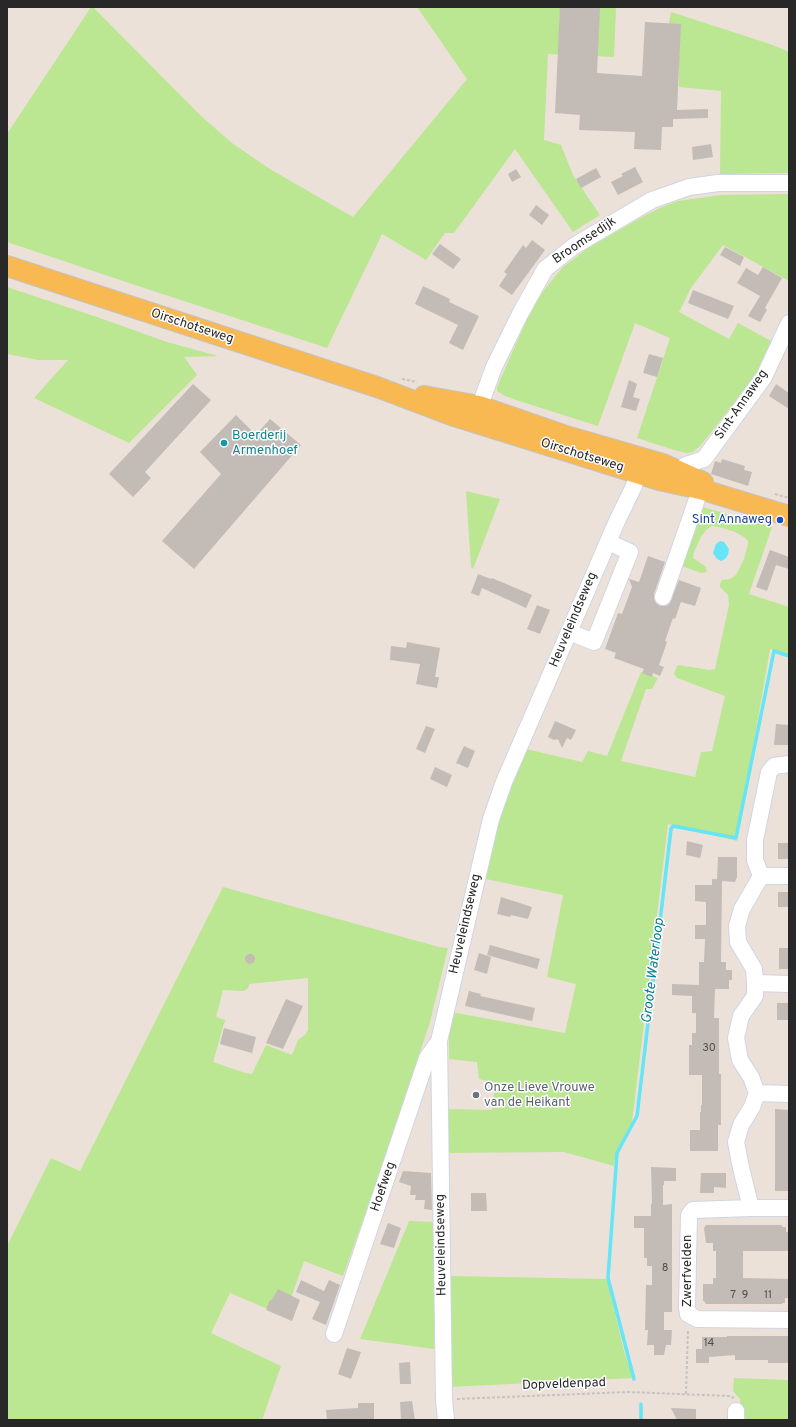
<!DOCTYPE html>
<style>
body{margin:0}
#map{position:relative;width:796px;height:1427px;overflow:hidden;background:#ece1d9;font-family:Overpass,sans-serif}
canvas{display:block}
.frame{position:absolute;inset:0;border:8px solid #282828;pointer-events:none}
</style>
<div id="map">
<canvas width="796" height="1427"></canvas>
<div class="frame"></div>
</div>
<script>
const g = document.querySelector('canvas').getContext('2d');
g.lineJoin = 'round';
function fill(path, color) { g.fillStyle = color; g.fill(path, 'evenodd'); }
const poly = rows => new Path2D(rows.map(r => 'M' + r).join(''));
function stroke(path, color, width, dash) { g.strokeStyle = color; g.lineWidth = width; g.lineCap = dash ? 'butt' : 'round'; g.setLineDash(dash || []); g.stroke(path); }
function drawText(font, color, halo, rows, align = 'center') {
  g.font = font + ' Overpass,sans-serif'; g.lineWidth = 3; g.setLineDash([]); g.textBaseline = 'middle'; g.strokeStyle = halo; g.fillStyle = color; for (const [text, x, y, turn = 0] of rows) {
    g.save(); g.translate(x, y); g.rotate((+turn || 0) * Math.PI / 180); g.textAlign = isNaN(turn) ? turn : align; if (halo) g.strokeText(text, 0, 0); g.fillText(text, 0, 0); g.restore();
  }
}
fill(poly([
 [91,7,93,7,200,115,232,143,270,169,353,217,467,79,417,7,616,7,614,57,548,54,544,140,561,145,573,175,600,215,573,232,515,149,454,233,445,233,426,260,382,234,327,348,135,285,7,242,7,134],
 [671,12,770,44,789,52,789,173,720,174,721,91,679,87,679,59,665,45],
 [789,194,789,281,723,245,691,288,679,312,729,339,738,323,773,342,757,372,747,387,701,445,693,452,687,453,674,450,637,438,670,338,635,323,598,426,516,400,505,396,497,391,497,387,523,328,535,304,545,289,562,268,588,248,644,216,662,207,678,201,721,195],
 [7,287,97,317,167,342,218,356,184,357,197,375,129,443,34,398,68,360,38,360,7,354],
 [466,491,500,499,473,569,471,567],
 [699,506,772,527,749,594,789,607,789,655,770,649,737,841,668,824,632,1122,614,1161,614,1166,564,1152,448,1153,449,1109,492,1110,495,1083,479,1079,477,1062,449,1059,449,1038,451,1012,565,1033,576,984,547,977,563,895,481,878,496,825,512,783,526,749,582,762,588,751,607,756,641,672,658,678,652,689,646,689,621,761,695,777,701,752,712,751,725,696,677,678,674,674,677,666,679,665,709,670,715,669,729,605,728,595,720,587,720,584,722,580,730,579,736,575,744,559,748,544,748,541,744,537,735,532,719,527,712,526,706,530,701,537,694,552,693,558,705,566,707,571,706,572,701,573,679,565],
 [223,887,439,947,448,948,430,1022,381,1169,343,1276,304,1261,291,1298,282,1315,230,1293,211,1333,281,1366,262,1420,7,1420,7,1246,51,1158,80,1171],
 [308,978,308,1030,305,1035,298,1040,292,1055,266,1045,252,1074,245,1073,213,1062,225,1020,216,1017,223,990,243,991,246,990,248,988,249,984],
 [409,1221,434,1222,434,1349,360,1339],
 [450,1276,607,1279,624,1351,633,1378,449,1387],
 [734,1378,789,1380,789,1420,740,1420,740,1399,733,1391]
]), '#bbe692');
fill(poly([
 [720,541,724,542,729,549,728,555,725,559,721,561,717,559,713,553,716,544]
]), '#65e5f5');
stroke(poly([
 [634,1379,608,1278,617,1153,637,1116,671,829,673,826,736,838,774,651,789,656],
 [641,1404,641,1420]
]), '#65e5f5', 3.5);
fill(poly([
 [560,7,600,8,597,73,642,76,645,22,681,24,677,110,708,109,708,118,673,119,673,127,662,127,661,150,634,149,635,132,579,130,580,115,555,113],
 [711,144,713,157,693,160,692,147],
 [635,167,643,182,618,195,611,182,623,176,621,174],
 [596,168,601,177,581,188,576,179],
 [516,169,521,177,512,182,508,174],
 [536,205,549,215,542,225,529,215],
 [532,240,545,250,512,295,499,286,507,274,504,272,523,245,526,248],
 [440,244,461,259,453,269,432,254],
 [725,247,744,257,740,266,720,255],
 [763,267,782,278,765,308,767,310,760,322,748,316,760,296,737,283,746,268,758,275],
 [423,286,450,299,449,302,479,316,463,350,449,343,458,325,415,304],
 [693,290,734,306,728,319,688,303],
 [649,354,663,358,657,377,643,373],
 [629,380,637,384,633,397,640,399,636,411,621,407],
 [193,384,211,400,145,472,151,478,133,497,109,474],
 [776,384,789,393,789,409,769,396],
 [236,415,252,431,253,438,270,419,301,445,194,569,162,541,221,474,200,452],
 [722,459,745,466,744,470,752,472,748,486,711,474,715,461,721,463],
 [770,550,789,557,789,569,776,565,767,591,756,587],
 [648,556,665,562,654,594,654,599,656,603,660,606,665,606,669,604,679,580,701,588,695,606,681,602,675,619,673,618,665,641,667,642,659,665,664,667,660,676,653,673,652,677,642,673,644,669,614,658,616,653,605,649,618,613,622,614,632,587,629,579,639,582],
 [478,574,491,579,492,578,532,595,526,608,482,588,479,596,471,593],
 [537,605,550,610,540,634,527,629],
 [407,642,440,648,435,677,439,677,437,688,416,684,420,664,390,660,391,646,406,648],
 [555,721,576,730,571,740,567,738,562,748,558,739,554,740,548,737],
 [776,724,789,725,789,745,774,745],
 [426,726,435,729,425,753,416,749],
 [464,746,475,751,468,768,456,763],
 [435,767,452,775,447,787,430,779],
 [687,841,703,845,700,858,686,855],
 [778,843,789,843,789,859,778,859],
 [718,857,737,857,737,877,735,882,722,881,721,962,726,962,726,970,732,970,732,980,729,980,729,989,715,989,714,1018,719,1018,719,1074,721,1074,721,1125,718,1125,718,1151,690,1151,690,1130,700,1130,700,1112,701,1112,701,1105,702,1105,702,1075,689,1075,689,1045,692,1045,692,1033,696,1033,696,1013,692,1013,692,996,672,995,672,984,699,985,699,962,704,962,705,939,695,939,695,925,706,925,706,902,695,901,695,885,712,885,712,879,717,879],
 [778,892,789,892,789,907,778,907],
 [501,897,532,907,528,919,511,915,510,917,497,914],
 [490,945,540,959,537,969,487,955],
 [779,948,789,948,789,969,779,969],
 [479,953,491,957,487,974,474,970],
 '245 959a5 5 0 1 1 10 0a5 5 0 1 1-10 0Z',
 [469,991,481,994,480,996,535,1008,532,1021,465,1006],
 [286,999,303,1006,283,1049,266,1043],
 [777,1003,789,1003,789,1020,777,1020],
 [224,1028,256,1037,252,1053,220,1044],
 [775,1109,789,1110,789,1191,775,1191],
 [651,1167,676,1168,676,1181,664,1181,664,1185,663,1185,663,1205,672,1204,672,1312,664,1312,664,1330,672,1330,671,1345,666,1345,664,1355,654,1355,654,1345,647,1345,648,1330,645,1330,646,1285,652,1285,652,1266,647,1266,647,1258,644,1258,644,1228,634,1228,634,1216,651,1216,651,1204,652,1204],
 [403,1171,431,1173,432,1210,424,1209,425,1200,415,1200,416,1195,410,1195,411,1186,399,1182],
 [701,1173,726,1173,726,1188,714,1187,714,1193,700,1193],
 [471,1193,486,1193,487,1211,471,1211],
 [388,1223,401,1228,394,1248,380,1244],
 [706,1225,782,1225,782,1227,786,1227,786,1232,789,1232,789,1251,743,1251,743,1278,789,1279,789,1298,785,1298,785,1303,782,1303,782,1304,706,1304,704,1301,703,1301,703,1284,713,1284,713,1278,716,1278,716,1251,713,1251,713,1243,706,1243,704,1228],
 [301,1280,324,1291,329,1280,340,1285,326,1325,312,1319,320,1302,296,1292],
 [278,1289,300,1300,292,1321,266,1310,270,1300,272,1300],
 [727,1336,789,1336,789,1363,768,1363,768,1360,735,1360,735,1355,709,1357,709,1363,696,1363,696,1349,702,1349,702,1337,727,1337],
 [347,1348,361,1352,351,1379,338,1374],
 [410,1362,411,1384,400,1384,399,1363],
 [412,1401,415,1420,401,1420,400,1402],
 [358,1403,374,1403,374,1420,327,1420,326,1410,358,1408],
 [671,1408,696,1409,696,1420,677,1420]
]), '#c3bbb6');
const minor = poly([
 [476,416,494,367,520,314,545,269,574,246,652,200,689,187,718,183,789,183],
 [678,470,686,465,704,459,764,377,789,323],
 [663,597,696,502,702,482],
 [569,632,594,642,630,552,608,542],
 [761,876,755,860,755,840,769,772,774,766,789,764],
 [789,876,761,876,742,909,737,926,738,942,754,969,755,983,755,996,741,1016,736,1038,740,1060,751,1077,757,1093,752,1107,741,1125,736,1142,741,1168,751,1208,789,1208],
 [755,983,789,984],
 [757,1093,789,1094],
 [751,1208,693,1210,689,1215,687,1307,688,1314,697,1319,789,1320],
 [334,1334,427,1058,439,1041],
 [446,1420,444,1400,439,1041,491,819,504,782,617,521,634,486,641,462],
 [736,1420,736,1411]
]);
const major = poly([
 [7,266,377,387,451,415,659,480,700,489,789,516],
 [424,396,479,406,563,435,663,464,703,482]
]);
stroke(minor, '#ced5e3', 18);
stroke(major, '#c3c3c3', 22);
stroke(poly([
 [402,379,417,382],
 [775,494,789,498],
 [686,1394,688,1329],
 [457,1399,628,1392,729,1396,734,1398]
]), '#c3c3c3', 2, [3, 2]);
stroke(minor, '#fff', 16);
stroke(major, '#f8b852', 20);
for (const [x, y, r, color] of [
 [224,443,4,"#0f9aa8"],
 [780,520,4,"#1a4fb4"],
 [476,1095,4,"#6b7280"]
]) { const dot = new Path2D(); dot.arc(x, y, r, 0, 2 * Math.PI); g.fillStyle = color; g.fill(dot); stroke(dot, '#fff', 1.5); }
drawText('11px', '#4f4d4c', null, [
 ["30",709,1049],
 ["8",665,1269],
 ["7",733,1296],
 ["9",745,1296],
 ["11",768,1296],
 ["14",709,1344]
]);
drawText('13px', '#282828', '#fff', [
 ["Broomsedijk",585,241,-34],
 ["Oirschotseweg",192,327,18],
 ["Sint-Annaweg",742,405,-55],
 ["Oirschotseweg",582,456,17],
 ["Heuveleindseweg",574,620,-67],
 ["Heuveleindseweg",466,924,-77],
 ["Hoefweg",384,1187,-71],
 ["Heuveleindseweg",442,1245,-91],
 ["Zwerfvelden",688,1271,-90],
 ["Dopveldenpad",564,1385,-2]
]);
drawText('13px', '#0d838f', '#fff', [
 ["Boerderij",232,436],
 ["Armenhoef",232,451]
], 'left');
drawText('13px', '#164399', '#fff', [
 ["Sint Annaweg",772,520]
], 'right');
drawText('13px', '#5b616d', '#fff', [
 ["Onze Lieve Vrouwe",484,1088],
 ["van de Heikant",484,1103]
], 'left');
drawText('italic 14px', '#077c98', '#fff', [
 ["Groote Waterloop",654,971,-83]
]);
</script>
